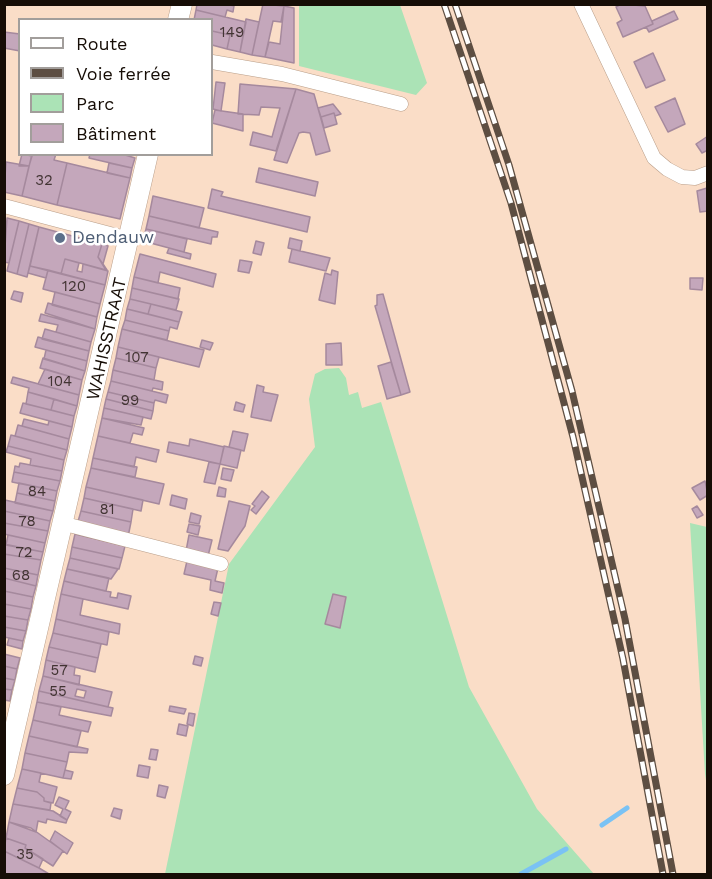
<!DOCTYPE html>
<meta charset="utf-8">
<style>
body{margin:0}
#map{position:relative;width:712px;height:879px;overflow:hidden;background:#faddc7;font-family:"Work Sans",sans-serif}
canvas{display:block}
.frame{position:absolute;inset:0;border:6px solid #160d06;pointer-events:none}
.legend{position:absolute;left:18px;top:18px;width:195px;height:138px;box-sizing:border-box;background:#fff;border:2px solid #a29e9b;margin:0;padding:8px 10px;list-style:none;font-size:18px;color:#160d06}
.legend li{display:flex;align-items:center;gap:12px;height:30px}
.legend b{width:30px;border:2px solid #a29e9b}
</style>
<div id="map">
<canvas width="712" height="879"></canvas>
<div class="frame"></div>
<ul class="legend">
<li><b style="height:8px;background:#fff"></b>Route</li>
<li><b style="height:8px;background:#5d4e42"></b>Voie ferrée</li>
<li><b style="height:16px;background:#abe3b6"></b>Parc</li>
<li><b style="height:16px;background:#c4a7bb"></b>Bâtiment</li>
</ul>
</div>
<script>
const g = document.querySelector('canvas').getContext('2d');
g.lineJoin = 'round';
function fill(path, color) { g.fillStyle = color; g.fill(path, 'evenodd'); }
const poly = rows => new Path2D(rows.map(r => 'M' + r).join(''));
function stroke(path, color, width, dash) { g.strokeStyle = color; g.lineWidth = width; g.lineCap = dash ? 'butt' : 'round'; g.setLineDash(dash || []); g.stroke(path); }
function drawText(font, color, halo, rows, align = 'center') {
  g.font = font + ' "Work Sans",sans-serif'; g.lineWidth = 5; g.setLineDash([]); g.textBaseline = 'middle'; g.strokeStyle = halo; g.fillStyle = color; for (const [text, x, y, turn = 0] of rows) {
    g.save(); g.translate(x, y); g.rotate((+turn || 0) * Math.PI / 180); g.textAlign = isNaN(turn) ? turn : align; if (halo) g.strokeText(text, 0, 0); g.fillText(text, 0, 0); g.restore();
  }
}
fill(poly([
 [299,5,400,5,427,83,416,95,299,66],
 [339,368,346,378,349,395,358,392,362,408,381,402,469,687,537,809,594,874,165,874,229,564,315,447,309,399,315,374,325,369],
 [690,523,707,527,707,787,705,774]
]), '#abe3b6');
stroke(poly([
 [602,825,627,808],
 [521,874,566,849]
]), '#7ac2f4', 5);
const building = poly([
 [197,4,227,4,234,6,233,12,227,10,225,17,196,10,197,4],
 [263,4,284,6,281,22,273,21,265,57,252,55,263,4],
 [621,4,645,6,653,24,623,37,617,23,622,20,616,7,621,4],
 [284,6,294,8,294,63,265,57,269,42,280,44,284,6],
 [196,10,246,22,240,52,227,49,230,35,212,31,212,20,194,20,196,10],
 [674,11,678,19,649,32,646,27,653,24,652,21,674,11],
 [246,19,259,22,252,55,240,52,246,19],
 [212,31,230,35,227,49,212,45,212,31],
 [4,32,20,34,20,51,4,48,4,32],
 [653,53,665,80,646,88,634,62,653,53],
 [216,82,225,83,221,111,213,109,216,82],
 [240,84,296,89,276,151,250,145,253,132,272,137,280,108,261,107,259,115,238,114,240,84],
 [296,89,314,94,330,151,316,155,310,133,303,132,299,133,287,163,274,160,296,89],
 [675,98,685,124,668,132,655,107,675,98],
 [333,104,341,114,335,116,334,113,321,117,318,108,333,104],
 [215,110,243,114,243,131,212,123,215,110],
 [334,113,337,124,324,128,321,117,334,113],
 [708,136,708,150,702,153,696,144,708,136],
 [22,154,32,156,29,166,19,166,22,154],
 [32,154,56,154,54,160,67,163,57,205,22,196,32,154],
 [90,154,122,154,135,158,132,168,89,158,90,154],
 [6,162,29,166,22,196,4,192,6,162],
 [67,163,130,178,120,219,57,205,67,163],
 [109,163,132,168,130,178,107,173,109,163],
 [259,168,318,182,315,196,256,182,259,168],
 [707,188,708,211,700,212,697,191,707,188],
 [212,189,223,192,221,196,310,217,307,232,208,208,212,189],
 [153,196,204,208,199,228,149,216,153,196],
 [149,216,218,232,217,237,212,237,211,244,146,229,149,216],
 [7,218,19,221,9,263,4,262,7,218],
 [19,221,29,224,17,274,7,271,19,221],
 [29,224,39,227,27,277,17,274,29,224],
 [39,227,102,244,98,257,106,270,65,259,61,274,30,266,39,227],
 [146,229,187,239,184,252,143,241,146,229],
 [290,238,302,241,300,251,288,248,290,238],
 [256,241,264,243,261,255,253,253,256,241],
 [102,244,108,246,103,264,107,270,98,257,102,244],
 [169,248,191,254,190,259,167,253,169,248],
 [292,249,330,258,326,271,289,262,292,249],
 [140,254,216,274,213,287,160,272,158,283,134,277,140,254],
 [65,259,79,263,77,271,82,272,83,264,108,271,105,285,61,274,65,259],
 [240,260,252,262,249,273,238,271,240,260],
 [30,266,48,270,46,278,28,273,30,266],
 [48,270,105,285,100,304,43,289,48,270],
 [332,270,338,272,335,304,319,300,325,273,331,275,332,270],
 [134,277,180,288,178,299,132,288,134,277],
 [690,278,703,278,702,290,690,289,690,278],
 [132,288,179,299,176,310,130,299,132,288],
 [14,291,23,293,21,302,11,299,14,291],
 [55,292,100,304,97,317,52,305,55,292],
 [383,294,410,392,401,395,375,306,377,305,377,295,383,294],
 [130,299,151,304,148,314,127,309,130,299],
 [48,303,97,317,95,329,45,313,48,303],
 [151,304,182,312,179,322,148,314,151,304],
 [127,309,179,322,177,329,170,327,169,331,125,320,127,309],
 [41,314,95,329,91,342,56,332,58,325,39,321,41,314],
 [125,320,169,331,167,340,122,329,125,320],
 [45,329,91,342,89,351,42,339,45,329],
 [122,329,204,350,199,367,118,347,122,329],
 [38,337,89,351,87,361,35,347,38,337],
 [202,340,213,343,210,350,200,347,202,340],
 [341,343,342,365,326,365,326,344,341,343],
 [118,347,159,357,156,368,116,358,118,347],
 [46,350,87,361,85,371,44,359,46,350],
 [43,358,85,371,82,380,40,368,43,358],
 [116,358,156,368,154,380,113,370,116,358],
 [391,362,401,395,387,399,378,366,391,362],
 [45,369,82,380,79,395,38,384,45,369],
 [113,370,163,382,162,390,153,388,152,391,111,381,113,370],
 [13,377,79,395,77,406,28,392,29,388,11,383,13,377],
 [111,381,168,395,166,403,155,400,154,403,108,392,111,381],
 [257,385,264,387,263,392,278,395,271,421,251,417,257,385],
 [28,392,54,399,51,410,26,404,28,392],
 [108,392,154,403,153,411,106,399,108,392],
 [54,399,77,406,74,416,51,410,54,399],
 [106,399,153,411,151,419,104,408,106,399],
 [236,402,245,405,243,412,234,410,236,402],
 [23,403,74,416,72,427,20,413,23,403],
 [104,408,143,417,141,425,102,418,104,408],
 [102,418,144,428,142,435,133,433,130,443,98,436,102,418],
 [24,419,48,425,49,421,72,427,69,439,22,426,24,419],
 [18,425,69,439,67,450,15,436,18,425],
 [233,431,248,434,244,451,229,447,233,431],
 [11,435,67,450,64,460,8,446,11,435],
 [98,436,159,450,156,462,136,457,134,467,93,458,98,436],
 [190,439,224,447,220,464,167,452,169,442,189,446,190,439],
 [8,446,64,460,62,471,30,465,31,459,6,452,8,446],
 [224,446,241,450,237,468,220,464,224,446],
 [93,458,137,467,135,477,91,468,93,458],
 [209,462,220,464,215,484,204,482,209,462],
 [20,463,62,471,60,481,14,472,15,466,19,467,20,463],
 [91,468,164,484,159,504,86,487,91,468],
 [223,468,234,470,231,481,221,479,223,468],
 [14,472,60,481,57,491,12,482,14,472],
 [705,481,708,495,700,500,692,488,705,481],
 [19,483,57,491,55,501,17,493,19,483],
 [86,487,143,500,141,511,84,498,86,487],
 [219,487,226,489,225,497,217,496,219,487],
 [262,491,269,497,256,514,251,510,255,506,252,504,262,491],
 [17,493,55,501,53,511,15,503,17,493],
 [172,495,187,499,185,509,170,505,172,495],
 [84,498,133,509,131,522,81,511,84,498],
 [5,500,53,511,50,521,4,511,5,500],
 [229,501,250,506,245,526,228,551,218,549,229,501],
 [697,506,703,515,697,518,692,509,697,506],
 [4,511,50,521,48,531,4,523,4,511],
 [81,511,131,522,128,537,77,525,81,511],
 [191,513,201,516,199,524,189,522,191,513],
 [4,523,48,531,45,543,4,534,4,523],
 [189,524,200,526,198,535,187,532,189,524],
 [75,534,125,546,122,558,72,547,75,534],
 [8,535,45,543,43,552,6,545,8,535],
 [189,535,212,540,208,556,186,551,189,535],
 [4,544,43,552,41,560,4,554,4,544],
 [72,547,122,558,119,569,70,558,72,547],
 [4,554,41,560,38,575,4,568,4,554],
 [70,558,118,569,111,579,67,569,70,558],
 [187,561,218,568,215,581,224,583,222,593,210,590,211,580,184,574,187,561],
 [4,568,38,575,36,586,4,578,4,568],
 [67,569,109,578,106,591,64,581,67,569],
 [4,578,36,586,33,597,4,591,4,578],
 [64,581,105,591,111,592,110,597,117,598,118,593,131,596,128,609,61,594,64,581],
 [4,591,33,597,31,609,4,604,4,591],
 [61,594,83,599,80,615,120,624,119,634,56,619,61,594],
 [333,594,346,597,340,628,325,624,333,594],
 [214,602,221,603,218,616,211,614,214,602],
 [4,604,31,609,28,620,4,616,4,604],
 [4,616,28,620,26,631,4,627,4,616],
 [56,619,109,632,107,645,53,633,56,619],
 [4,627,26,631,23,641,4,637,4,627],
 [53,633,101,644,98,658,49,647,53,633],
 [9,638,23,641,22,649,7,645,9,638],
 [49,647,98,658,95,672,46,660,49,647],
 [4,654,20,658,17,669,4,666,4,654],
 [195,656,203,658,201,666,193,664,195,656],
 [46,660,75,667,74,675,80,676,79,685,43,676,46,660],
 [4,666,17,669,15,680,4,678,4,666],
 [43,676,112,692,108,707,39,691,43,676],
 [77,689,86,691,84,698,75,696,77,689],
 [4,678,15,680,12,690,4,689,4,678],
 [4,689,12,690,10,701,4,700,4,689],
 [39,691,113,708,111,716,37,702,39,691],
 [37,702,61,707,59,715,91,722,88,732,33,720,37,702],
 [170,706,186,709,184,714,169,711,170,706],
 [189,713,195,714,193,726,187,724,189,713],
 [33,720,81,731,77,747,29,736,33,720],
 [179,724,188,726,186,736,177,734,179,724],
 [29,736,88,749,87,753,69,752,67,762,25,753,29,736],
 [151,749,158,750,156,760,149,759,151,749],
 [25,753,67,762,63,778,22,769,25,753],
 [139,765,150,767,148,778,137,776,139,765],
 [22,769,41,773,39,782,57,787,53,803,44,801,44,798,37,792,17,788,22,769],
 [65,770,73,772,71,779,63,778,65,770],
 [159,785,168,787,165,798,157,796,159,785],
 [17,788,37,792,44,798,44,801,51,803,50,810,13,804,17,788],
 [59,797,69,801,65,809,71,812,67,820,60,816,63,809,55,805,59,797],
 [13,804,53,811,67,820,66,823,47,819,46,823,38,821,36,832,9,822,13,804],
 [114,808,122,810,120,819,111,816,114,808],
 [9,822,31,828,63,851,53,866,25,848,26,845,6,838,9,822],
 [55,831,73,843,67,854,50,841,55,831],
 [6,838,26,845,25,848,43,859,39,868,4,851,6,838],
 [4,851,39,868,49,874,4,874,4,851]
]);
fill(building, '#c4a7bb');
stroke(building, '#a5899d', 1.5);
const street = poly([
 [581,4,654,158,667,169,682,177,695,178,708,173],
 [212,62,282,74,401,104],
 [4,206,129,239],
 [65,524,221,564]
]);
const secondary = poly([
 [178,20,182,4],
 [4,775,148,154]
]);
stroke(street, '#b99e89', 15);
stroke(secondary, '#b99e89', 21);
stroke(street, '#fff', 14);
stroke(secondary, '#fff', 20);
const rail = poly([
 [444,4,511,203,573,437,623,659,663,874],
 [455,4,509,165,572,391,625,619,673,874]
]);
stroke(rail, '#5d4e42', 7);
stroke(rail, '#fff', 4.5, [14]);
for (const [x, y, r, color] of [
 [60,238,6,"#5c6f8a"]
]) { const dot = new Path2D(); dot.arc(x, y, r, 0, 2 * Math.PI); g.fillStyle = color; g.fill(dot); stroke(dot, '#fff', 2); }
drawText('15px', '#423433', null, [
 ["149",232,33],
 ["32",44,181],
 ["120",74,287],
 ["107",137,358],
 ["104",60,382],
 ["99",130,401],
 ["84",37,492],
 ["81",107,510],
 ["78",27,522],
 ["72",24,553],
 ["68",21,576],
 ["57",59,671],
 ["55",58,692],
 ["35",25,855]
]);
drawText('18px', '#4e5e75', '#fff', [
 ["Dendauw",72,238]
], 'left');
drawText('18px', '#160d06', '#fff', [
 ["WAHISSTRAAT",107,339,-77]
]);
</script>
